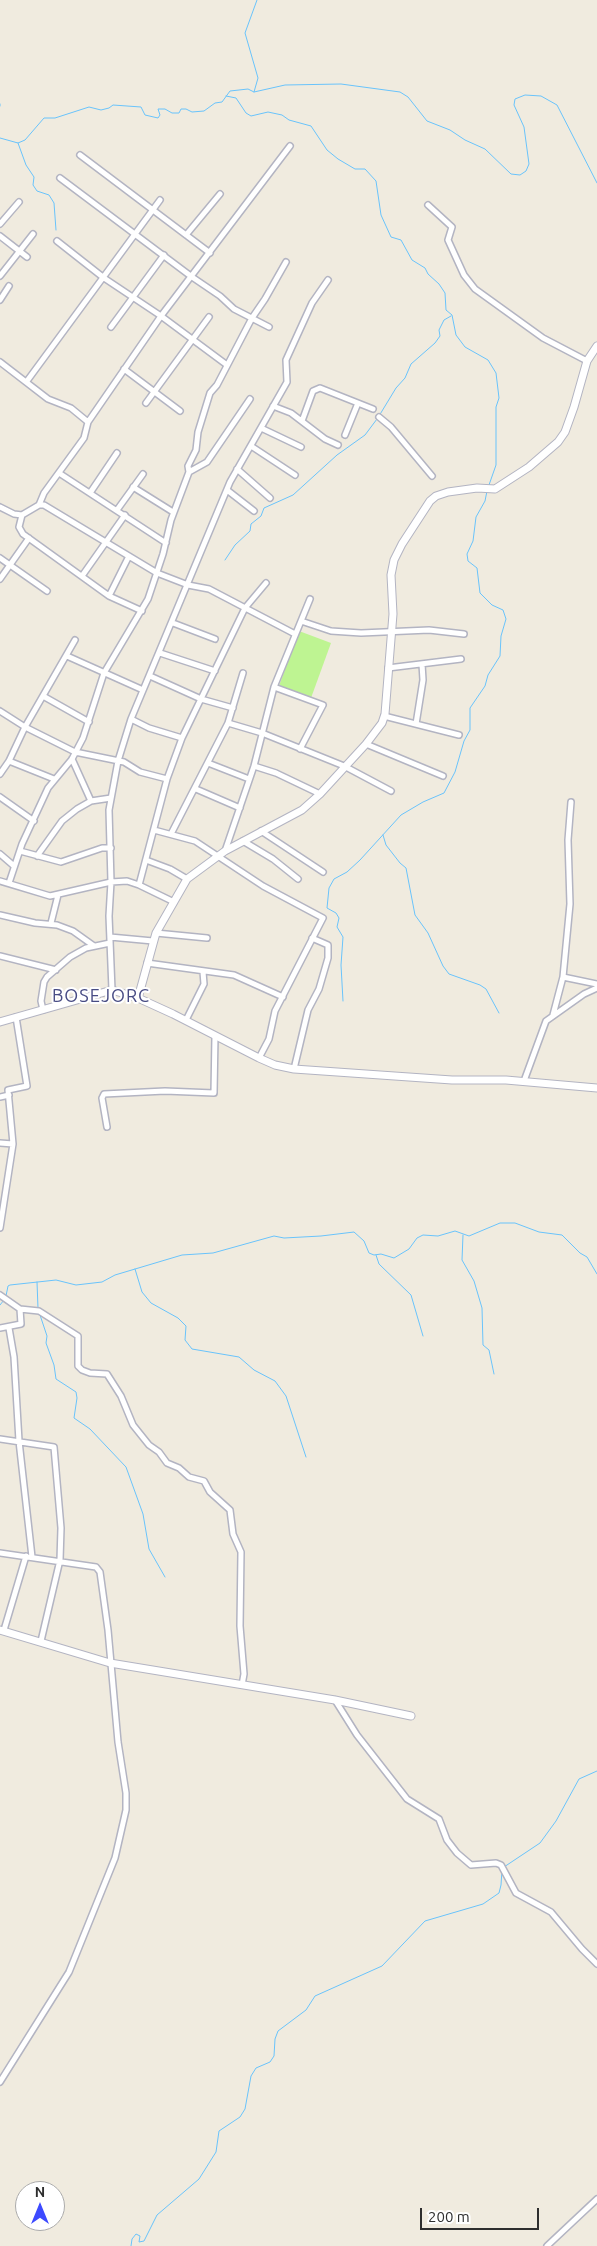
<!DOCTYPE html>
<style>
body{margin:0}
#map{position:relative;width:597px;height:2246px;overflow:hidden;background:#f0ebdf;font-family:Ubuntu,sans-serif}
canvas{display:block}
.north{position:absolute;left:15px;top:2181px;width:50px;height:50px;box-sizing:border-box;background:#fff;border:1px solid #ababab;border-radius:50%;rotate:0deg;font-size:14px;font-weight:700;line-height:20px;text-align:center;color:#2e2e2e}
.north::after{content:'';display:block;margin:auto;width:18px;height:22px;background:#3d4aff;clip-path:polygon(50% 0,100% 100%,50% 72%,0 100%)}
.scale{position:absolute;left:420px;top:2208px;width:119px;height:22px;box-sizing:border-box;border:2px solid #2e2e2e;border-top:0;padding-left:6px;font-size:15px;line-height:18px;white-space:nowrap;color:#2e2e2e;-webkit-text-stroke:4px #fff;paint-order:stroke}
</style>
<div id="map">
<canvas width="597" height="2246"></canvas>
<div class="north">N</div>
<div class="scale">200 m</div>
</div>
<script>
const g = document.querySelector('canvas').getContext('2d');
g.lineJoin = 'round';
function fill(path, color) { g.fillStyle = color; g.fill(path, 'evenodd'); }
const poly = rows => new Path2D(rows.map(r => 'M' + r).join(''));
function stroke(path, color, width, dash) { g.strokeStyle = color; g.lineWidth = width; g.lineCap = dash ? 'butt' : 'round'; g.setLineDash(dash || []); g.stroke(path); }
function drawText(font, color, halo, rows, align = 'center') {
  g.font = font + ' Ubuntu,sans-serif'; g.lineWidth = 4; g.setLineDash([]); g.textBaseline = 'middle'; g.strokeStyle = halo; g.fillStyle = color; for (const [text, x, y, turn = 0] of rows) {
    g.save(); g.translate(x, y); g.rotate((+turn || 0) * Math.PI / 180); g.textAlign = isNaN(turn) ? turn : align; if (halo) g.strokeText(text, 0, 0); g.fillText(text, 0, 0); g.restore();
  }
}
fill(poly([
 [299,631,331,643,311,698,279,686]
]), '#bef492');
stroke(poly([
 [254,92,258,78,245,33,257,0],
 [226,96,236,98,246,113,251,116,268,112,282,115,289,120,311,126,327,150,338,159,355,169,365,169,376,181,381,215,391,237,401,240,412,260,425,268,428,274,439,284,445,293,446,310,452,315,456,335,465,347,488,360,496,373,499,398,496,407,496,465,489,485],
 [0,104,0,106],
 [0,138,18,143,25,140,44,118,55,118,89,107,101,110,109,108,113,105,141,107,145,115,158,118,160,115,158,109,165,109,172,113,179,113,181,109,186,109,192,112,204,111,215,103,222,102,230,91,248,89,254,92,285,85,341,84,400,92,408,97,427,121,450,130,465,140,485,149,511,174,520,175,526,171,529,164,524,127,514,105,515,99,525,95,541,96,557,105,597,183],
 [18,143,26,165,34,177,33,185,37,191,49,195,54,203,56,230],
 [379,416,396,388,405,378,411,364,435,343,440,336,439,330,444,320,451,316],
 [225,560,235,545,250,531,251,524,261,516,264,508,293,495,337,455,365,435,377,419],
 [383,835,386,845,400,863,406,868,415,915,428,933,443,966,449,974,480,985,486,989,499,1013],
 [343,1001,341,965,343,937,337,927,339,918,336,913,327,908,329,888,334,879,347,872,360,860,401,815,423,802,444,793,455,772,464,741,470,730,470,708,485,686,488,675,500,656,501,636,506,619,503,610,492,605,480,593,477,568,468,561,467,554,473,541,476,517,485,501,487,491],
 [463,1235,462,1260,474,1281,482,1308,483,1345,489,1350,494,1374],
 [376,1255,379,1264,411,1295,423,1336],
 [135,1269,142,1292,151,1303,178,1318,186,1326,185,1340,192,1349,239,1357,254,1370,275,1381,286,1396,306,1457],
 [37,1282,38,1308],
 [6,1296,8,1286,10,1285,56,1280,76,1285,102,1282,115,1275,182,1255,213,1253,274,1236,284,1238,321,1236,354,1232,364,1241,369,1253,374,1255,381,1254,394,1258,409,1249,417,1238,423,1235,438,1236,455,1231,469,1236,500,1223,515,1223,539,1232,562,1235,580,1253,587,1257,597,1274],
 [0,1305,4,1300],
 [39,1312,47,1336,46,1343,54,1365,56,1379,76,1392,77,1398,74,1418,90,1429,126,1467,143,1514,149,1549,165,1577],
 [504,1867,540,1843,556,1821,579,1779,597,1771],
 [131,2246,132,2239,136,2234,140,2236,139,2242,144,2241,157,2215,199,2179,216,2152,219,2131,240,2117,245,2109,251,2076,256,2068,270,2062,274,2056,275,2039,278,2031,306,2010,315,1996,382,1966,425,1921,483,1904,499,1893,501,1885,502,1870]
]), '#69c3fb', 1);
const street = poly([
 [80,155,210,253],
 [60,178,192,277,220,296,234,309,269,327],
 [428,205,452,227,448,240,464,275,475,289,543,338,587,361],
 [0,224,19,202],
 [186,235,220,194],
 [0,236,27,257],
 [57,241,104,278,161,316,227,365],
 [0,276,33,234],
 [0,300,9,286],
 [111,327,164,255],
 [0,362,48,399,71,408,88,422],
 [124,369,180,411],
 [27,381,160,200],
 [146,403,209,317],
 [273,406,291,413,325,439,338,445],
 [379,417,391,427,432,476],
 [302,421,313,391,320,388,373,409],
 [261,428,301,447],
 [345,435,358,403],
 [251,446,295,475],
 [237,469,270,498],
 [189,472,188,466,196,450,198,432,210,393,217,385,252,318,265,299,286,262],
 [59,473,166,543],
 [133,487,173,512],
 [227,490,254,511],
 [90,493,117,453],
 [39,505,44,493,84,438,88,422,161,316,290,146],
 [0,507,14,514,22,515,39,505,44,505,157,573,188,585,209,589,295,634],
 [117,510,143,474],
 [22,515,19,527,23,534,109,596,142,611],
 [0,558,47,591],
 [82,576,125,515],
 [0,579,29,538],
 [109,596,129,556],
 [301,621,331,631,361,633,429,630,464,634],
 [173,623,215,639],
 [160,653,215,671],
 [67,656,143,690],
 [388,668,461,659],
 [150,676,201,699,233,708],
 [274,687,323,705,300,749],
 [43,696,89,722],
 [0,711,25,727,75,752,124,762,140,772,167,779],
 [384,716,459,735],
 [131,719,149,728,182,738],
 [228,723,262,733,344,766,391,791],
 [416,724,423,680,422,664],
 [366,744,443,776],
 [72,759,91,801],
 [9,761,54,779],
 [208,763,249,779],
 [254,766,276,773,320,794],
 [0,774,9,761,25,727,75,640],
 [196,789,240,808],
 [0,797,34,821],
 [154,830,195,841,263,886,323,918,275,1011,269,1039,259,1058],
 [261,831,323,872],
 [171,834,228,723,243,673],
 [243,841,273,859,298,879],
 [20,851,61,862,102,848,111,848],
 [225,851,254,766,274,687,310,599],
 [0,854,14,866],
 [37,856,62,821,77,809,91,801,111,798],
 [146,860,170,869,187,879],
 [0,881,50,896,111,882,127,881,139,885,174,902],
 [9,883,22,844,48,788,72,759,83,738,104,673,148,599,163,554,171,520,189,472,207,462,250,399],
 [139,885,167,779,182,738,245,608,266,583],
 [0,915,35,923,57,925,73,931,94,946],
 [51,923,58,895],
 [156,933,207,938],
 [110,937,153,941],
 [0,956,56,970],
 [147,963,234,975,283,997],
 [563,977,597,984],
 [112,990,109,916,111,882,109,810,118,761,131,719,230,482,287,382,286,360,312,303,328,280],
 [43,1010,41,1001,44,982,47,977,70,957,86,948,110,943],
 [553,1015,563,977,570,904,568,840,571,802],
 [186,1020,204,984,203,972],
 [294,1069,308,1010,319,989,328,958,328,945,312,938],
 [524,1081,546,1021,584,994,597,988],
 [0,1097,9,1095],
 [107,1127,102,1098,104,1094,165,1091,214,1093,215,1036],
 [0,1143,13,1144],
 [0,1228,13,1144,8,1090,27,1086,16,1017],
 [0,1295,20,1309,39,1311,78,1336,78,1366,82,1370,90,1373,107,1374,121,1396,133,1425,149,1445,159,1452,167,1463,179,1468,189,1477,204,1481,210,1492,230,1510,233,1534,241,1552,240,1626,244,1674,242,1685],
 [0,1328,21,1324,20,1309],
 [9,1328,14,1357,19,1441,32,1557],
 [0,1439,54,1447,61,1528,60,1560,41,1641],
 [0,1553,96,1567,100,1572,108,1630,118,1742,126,1793,126,1810,115,1858,69,1972,0,2082],
 [4,1630,26,1556],
 [335,1700,357,1735,407,1799,439,1819,447,1840,457,1853,471,1865,496,1863,501,1865,516,1893,551,1912,582,1949,597,1964],
 [547,2246,597,2199]
]);
const secondary = poly([
 [138,998,156,933,187,879,225,851,302,810,320,794,366,744,382,723,385,714,393,614,391,575,394,560,402,544,430,501,436,496,448,492,477,488,495,489,529,467,558,442,565,432,574,407,587,361,597,346],
 [0,1022,112,990,138,998,173,1014,259,1058,275,1065,294,1069,452,1080,506,1080,597,1088],
 [0,1630,110,1663,335,1700,411,1716]
]);
stroke(street, '#b3b4c2', 8);
stroke(secondary, '#b3b4c2', 9);
stroke(street, '#fff', 5);
stroke(secondary, '#fff', 7);
g.letterSpacing = '1px';
drawText('18px', '#484c84', '#fff', [
 ["BOSEJORC",101,996]
]);
g.letterSpacing = '0px';
</script>
